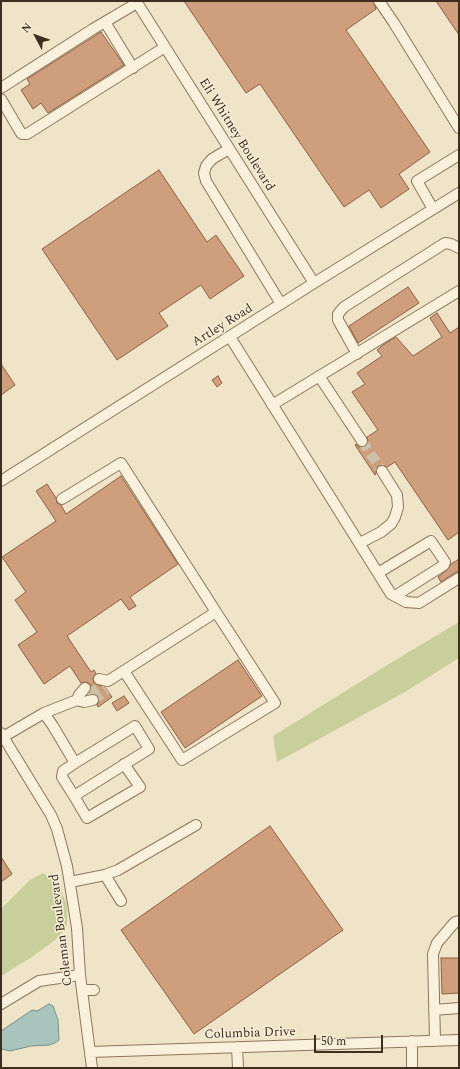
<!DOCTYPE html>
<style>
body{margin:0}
#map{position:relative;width:460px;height:1069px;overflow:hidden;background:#f0e4c8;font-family:Spectral,serif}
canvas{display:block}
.frame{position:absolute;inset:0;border:2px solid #3d2e20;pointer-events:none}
.north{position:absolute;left:16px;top:16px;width:40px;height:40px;-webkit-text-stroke:3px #f7eed8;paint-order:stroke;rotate:311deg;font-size:11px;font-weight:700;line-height:16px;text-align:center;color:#3d2e20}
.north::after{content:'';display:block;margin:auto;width:14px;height:18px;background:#3d2e20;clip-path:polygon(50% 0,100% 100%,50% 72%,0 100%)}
.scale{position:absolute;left:314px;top:1035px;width:69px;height:18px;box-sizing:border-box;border:2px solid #3d2e20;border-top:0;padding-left:5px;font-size:12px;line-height:14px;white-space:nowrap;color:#3d2e20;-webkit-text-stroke:3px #f7eed8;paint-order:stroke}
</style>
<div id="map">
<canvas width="460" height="1069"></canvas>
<div class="frame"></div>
<div class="north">N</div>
<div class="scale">50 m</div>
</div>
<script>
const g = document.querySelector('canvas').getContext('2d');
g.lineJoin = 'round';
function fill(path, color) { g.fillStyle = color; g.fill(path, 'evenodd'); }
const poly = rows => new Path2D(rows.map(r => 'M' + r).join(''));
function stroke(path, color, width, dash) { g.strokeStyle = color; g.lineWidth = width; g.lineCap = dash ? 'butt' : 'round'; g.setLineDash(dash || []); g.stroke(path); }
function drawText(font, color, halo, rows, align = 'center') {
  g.font = font + ' Spectral,serif'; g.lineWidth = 3; g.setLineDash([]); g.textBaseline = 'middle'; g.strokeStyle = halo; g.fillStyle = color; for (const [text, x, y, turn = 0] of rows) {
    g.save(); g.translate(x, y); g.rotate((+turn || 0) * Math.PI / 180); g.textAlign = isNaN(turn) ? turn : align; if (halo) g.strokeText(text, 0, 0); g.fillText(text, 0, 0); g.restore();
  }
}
fill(poly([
 [459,622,459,658,405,692,277,762,273,736,397,659],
 [43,873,57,881,67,905,67,926,55,940,32,957,1,976,1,909,30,880]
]), '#c9cf9b');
const water = poly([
 [49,1004,53,1006,58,1020,59,1040,55,1043,49,1045,31,1046,10,1051,1,1049,1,1031,32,1010,37,1011,49,1004]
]);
fill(water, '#a9c4bc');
stroke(water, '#6f938a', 1);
const building = poly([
 [184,1,373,1,376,9,346,30,430,152,399,174,409,189,381,208,369,190,344,207,260,84,246,93,184,1],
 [436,1,459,1,459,35,436,1],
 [101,32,124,65,48,113,41,103,33,109,21,90,30,84,27,79,101,32],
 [159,170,207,242,216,235,244,276,210,299,201,285,159,313,168,326,117,360,42,249,159,170],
 [408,287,419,303,358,343,349,326,408,287],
 [437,313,450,333,459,327,459,532,448,540,395,462,387,467,382,465,378,466,376,468,376,474,375,475,355,445,356,444,359,447,362,447,366,446,368,441,367,437,378,430,352,392,365,384,357,373,382,356,377,350,383,345,396,337,413,356,442,337,430,318,437,313],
 [1,364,15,385,1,395,1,364],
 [218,376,222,383,217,387,212,380,218,376],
 [121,476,178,564,130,597,136,606,129,610,121,599,67,636,91,672,94,670,96,674,93,678,94,683,98,685,105,687,112,697,98,707,97,705,99,702,99,699,98,696,95,694,89,694,91,690,91,685,87,682,81,683,70,666,44,684,18,645,37,632,15,600,26,592,2,557,56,521,36,491,47,484,56,498,57,503,61,505,66,514,121,476],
 [459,559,459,572,456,572,441,582,438,577,447,570,451,564,459,559],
 [238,660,262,696,185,748,161,712,238,660],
 [124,696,129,703,117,711,112,703,124,696],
 [270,826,343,930,194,1034,121,930,270,826],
 [1,857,12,874,1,882,1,857],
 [441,958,459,958,459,993,442,994,441,958]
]);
fill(building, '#cf9f7d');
stroke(building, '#8d5f41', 1);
stroke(poly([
 [362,441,382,471],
 [89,694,103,685],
 [93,700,107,690]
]), '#ccc0a6', 10, [10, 5]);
const minor = poly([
 [136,1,314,283],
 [379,1,394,23,459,128],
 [105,22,133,68],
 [1,88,93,29,137,3],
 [1,99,21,133,22,134,27,134,165,47],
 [229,149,212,159,206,166,204,173,206,181,281,304],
 [433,209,417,181,459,155],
 [230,337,391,594,406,602,419,603,459,578],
 [357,354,338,320,338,314,344,307,445,243,451,244,459,248],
 [319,376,362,441],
 [272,405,459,291],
 [1,481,314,283,459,193],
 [62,499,121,463,216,612,108,681,99,679],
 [360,543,381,532,391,524,395,517,398,507,397,495,382,471],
 [378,573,431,541,445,562,444,565,395,596],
 [124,671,182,760,275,703,216,612],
 [77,700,84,702,93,700],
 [44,713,77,700,79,695,85,688],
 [1,733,51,815,57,829,67,866,77,928,80,975,92,1068],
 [3,737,44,713,53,726,75,763,135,726,149,749,74,796,62,777,63,771,75,763],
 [74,796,87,818,140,787,124,764],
 [105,875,121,901],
 [70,882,105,875,118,870,196,825],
 [82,990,94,990],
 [1,1004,39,981,80,975],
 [434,1010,459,1008],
 [412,1041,412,1068],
 [435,1041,433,954,437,943,455,922,459,921],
 [237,1047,238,1068],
 [90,1052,459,1040]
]);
stroke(minor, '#8d765c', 12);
stroke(minor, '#faf1dc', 10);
drawText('13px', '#3d2e20', '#f7eed8', [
 ["Eli Whitney Boulevard",236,135,58],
 ["Artley Road",223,326,-32],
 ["Coleman Boulevard",62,930,-97],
 ["Columbia Drive",250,1034,-2]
]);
</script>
